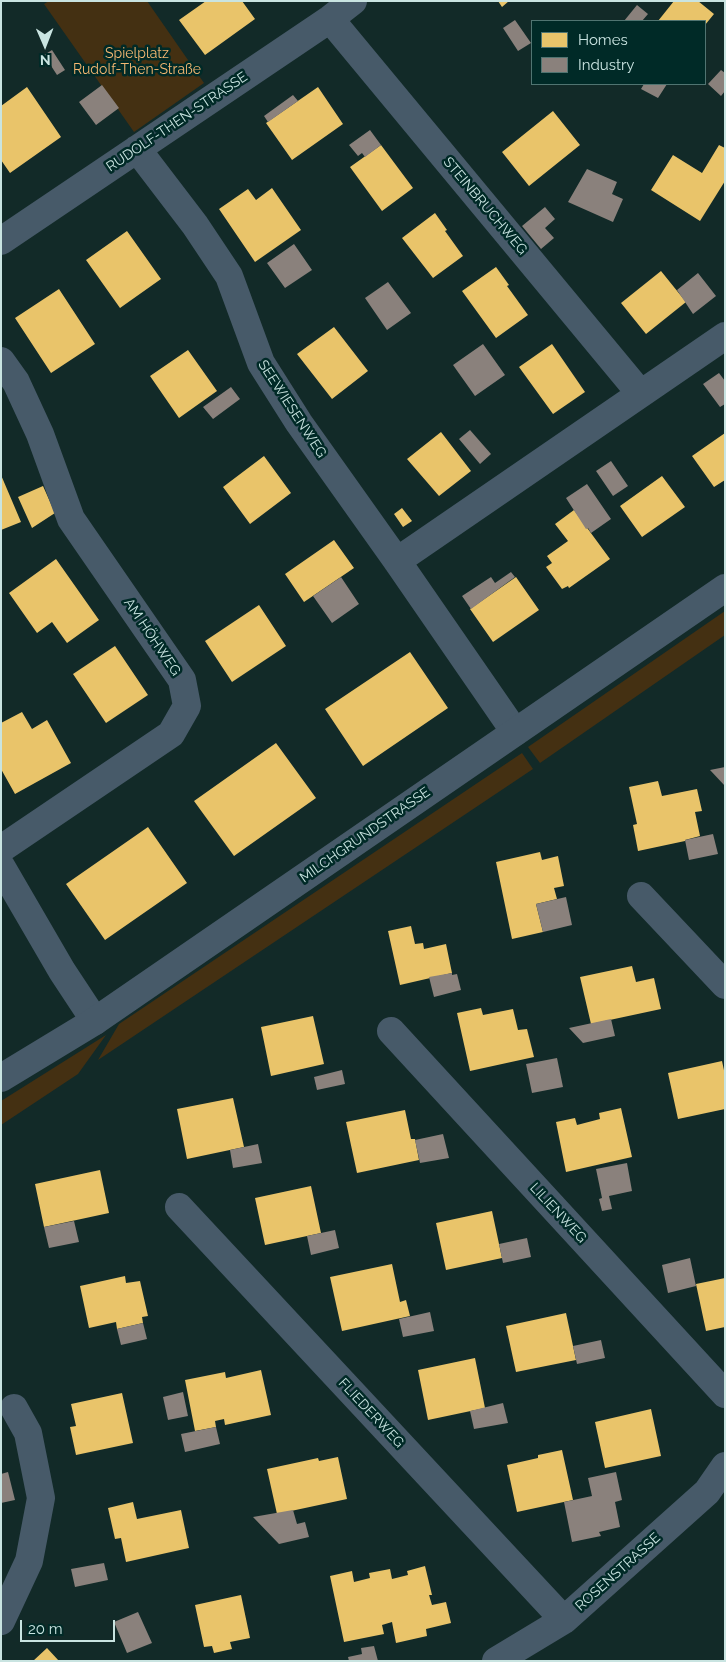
<!DOCTYPE html>
<meta charset="utf-8">
<style>
body{margin:0}
#map{position:relative;width:726px;height:1662px;overflow:hidden;background:#122a28;font-family:Raleway,sans-serif}
canvas{display:block}
.frame{position:absolute;inset:0;border:2px solid #c9e4e1;pointer-events:none}
.legend{position:absolute;left:531px;top:20px;width:175px;height:65px;box-sizing:border-box;background:#002a27;border:1px solid #507471;margin:0;padding:6px 9px;list-style:none;font-size:15px;color:#c9e4e1}
.legend li{display:flex;align-items:center;gap:10px;height:25px}
.legend b{width:25px;border:1px solid #507471}
.north{position:absolute;left:20px;top:20px;width:50px;height:50px;-webkit-text-stroke:4px #002a27;paint-order:stroke;rotate:179deg;font-size:14px;font-weight:700;line-height:20px;text-align:center;color:#c9e4e1}
.north::after{content:'';display:block;margin:auto;width:18px;height:22px;background:#c9e4e1;clip-path:polygon(50% 0,100% 100%,50% 72%,0 100%)}
.scale{position:absolute;left:20px;top:1620px;width:95px;height:22px;box-sizing:border-box;border:2px solid #c9e4e1;border-top:0;padding-left:6px;font-size:15px;line-height:18px;white-space:nowrap;color:#c9e4e1;-webkit-text-stroke:4px #002a27;paint-order:stroke}
</style>
<div id="map">
<canvas width="726" height="1662"></canvas>
<div class="frame"></div>
<ul class="legend">
<li><b style="height:14px;background:#e9c46a"></b>Homes</li>
<li><b style="height:14px;background:#8a817c"></b>Industry</li>
</ul>
<div class="north">N</div>
<div class="scale">20 m</div>
</div>
<script>
const g = document.querySelector('canvas').getContext('2d');
g.lineJoin = 'round';
function fill(path, color) { g.fillStyle = color; g.fill(path, 'evenodd'); }
const poly = rows => new Path2D(rows.map(r => 'M' + r).join(''));
function stroke(path, color, width, dash) { g.strokeStyle = color; g.lineWidth = width; g.lineCap = dash ? 'butt' : 'round'; g.setLineDash(dash || []); g.stroke(path); }
function drawText(font, color, halo, rows, align = 'center') {
  g.font = font + ' Raleway,sans-serif'; g.lineWidth = 5; g.setLineDash([]); g.textBaseline = 'middle'; g.strokeStyle = halo; g.fillStyle = color; for (const [text, x, y, turn = 0] of rows) {
    g.save(); g.translate(x, y); g.rotate((+turn || 0) * Math.PI / 180); g.textAlign = isNaN(turn) ? turn : align; if (halo) g.strokeText(text, 0, 0); g.fillText(text, 0, 0); g.restore();
  }
}
fill(poly([
 [49,1,147,1,204,83,134,132,44,4],
 [725,611,725,635,540,763,528,747],
 [522,753,533,769,98,1060,119,1024],
 [106,1035,78,1074,1,1125,1,1101]
]), '#443012');
fill(poly([
 [206,1,242,1,255,19,205,55,179,20],
 [498,1,509,1,502,7],
 [674,1,698,1,714,14,705,25,705,21,658,21],
 [27,87,61,137,10,173,1,160,1,106],
 [318,87,343,124,292,160,266,123],
 [553,111,580,145,529,186,502,152],
 [381,145,413,188,382,211,350,167],
 [719,145,725,148,725,181,700,221,651,190,673,155,702,173],
 [272,188,301,230,255,262,219,209,248,189,256,200],
 [435,213,447,230,445,231,463,256,433,278,402,238],
 [127,231,161,279,120,308,86,260],
 [496,267,509,285,507,286,528,315,496,338,462,291],
 [661,271,686,302,646,334,621,303],
 [59,289,95,344,51,373,15,318],
 [334,327,368,371,332,399,297,354],
 [552,344,585,392,553,414,519,367],
 [188,350,217,391,179,418,150,376],
 [441,432,471,471,439,496,407,459],
 [725,433,725,480,714,487,692,456],
 [264,456,291,493,250,524,223,487],
 [1,475,21,522,1,530],
 [662,476,685,507,642,537,620,506],
 [43,486,55,513,32,528,18,497],
 [402,508,412,521,403,527,394,514],
 [574,510,610,559,569,588,568,586,562,589,546,567,552,563,547,556,568,541,555,524],
 [334,540,354,568,304,602,285,574],
 [56,559,99,620,67,643,52,622,37,633,9,593],
 [516,577,539,610,493,642,470,609],
 [259,605,286,646,232,682,205,641],
 [115,646,148,695,106,723,73,674],
 [410,652,448,708,363,766,325,709],
 [22,712,32,729,47,720,71,763,15,794,1,769,1,723],
 [276,743,316,798,234,856,194,801],
 [658,781,662,796,697,789,702,811,695,812,700,836,685,840,685,841,638,851,633,825,637,824,629,787],
 [148,827,187,883,105,940,66,884],
 [540,852,542,860,558,856,564,886,554,888,557,899,536,904,543,932,512,939,496,862],
 [411,926,415,944,423,943,424,949,446,944,452,973,400,985,388,931],
 [632,966,636,982,654,978,661,1009,591,1024,580,977],
 [481,1008,483,1015,513,1009,518,1030,527,1029,534,1057,470,1071,457,1013],
 [313,1016,324,1064,271,1076,261,1027],
 [722,1061,725,1075,725,1109,678,1119,668,1073],
 [233,1098,244,1147,187,1159,177,1109],
 [621,1108,632,1157,566,1172,556,1122,575,1118,577,1125,600,1119,599,1113],
 [405,1110,411,1139,415,1139,419,1160,357,1173,346,1122],
 [100,1170,109,1213,44,1227,35,1184],
 [311,1186,321,1233,265,1245,255,1198],
 [492,1211,502,1258,446,1270,436,1223],
 [392,1264,400,1302,406,1300,410,1316,342,1331,330,1277],
 [125,1276,126,1283,140,1281,148,1316,142,1317,143,1323,117,1329,116,1322,89,1328,80,1286],
 [725,1278,725,1327,706,1331,696,1284],
 [566,1313,576,1360,516,1372,506,1326],
 [475,1358,485,1408,428,1420,418,1370],
 [261,1370,271,1415,225,1425,224,1419,215,1421,216,1427,195,1431,185,1380,225,1372,226,1378],
 [122,1393,133,1443,76,1455,70,1427,76,1426,71,1404],
 [651,1409,661,1456,605,1468,595,1422],
 [562,1450,573,1500,517,1512,507,1465,538,1458,538,1455],
 [338,1457,347,1499,277,1514,267,1469,318,1458,319,1461],
 [133,1502,137,1519,181,1510,189,1548,126,1562,121,1538,115,1539,108,1508],
 [425,1566,432,1595,429,1595,432,1605,446,1602,451,1623,426,1629,427,1636,396,1643,392,1622,382,1625,384,1634,344,1642,330,1576,352,1571,354,1582,370,1578,369,1573,390,1569,392,1579,408,1575,407,1571],
 [241,1595,250,1638,230,1642,232,1649,214,1653,212,1646,204,1647,195,1605],
 [47,1648,59,1661,33,1661]
]), '#e9c46a');
fill(poly([
 [637,5,648,14,642,21,624,21],
 [515,20,531,43,518,51,503,28],
 [52,50,65,70,57,75,44,55],
 [721,70,725,73,725,91,721,96,708,84],
 [644,84,667,84,658,98,641,89],
 [102,85,119,108,96,125,79,102],
 [293,95,298,101,268,122,264,116],
 [370,130,381,145,365,157,362,153,358,156,349,145],
 [587,169,617,182,612,194,623,199,613,222,568,202],
 [545,207,555,219,545,228,554,238,541,249,522,226],
 [294,244,312,270,285,288,267,263],
 [698,273,716,296,693,314,677,290],
 [388,282,411,313,387,330,365,298],
 [483,344,505,375,475,396,453,365],
 [719,373,725,381,725,404,720,407,703,384],
 [231,387,240,399,213,419,203,407],
 [470,430,491,454,480,464,459,439],
 [611,461,628,486,613,496,596,471],
 [587,484,611,519,591,533,588,528,586,529,566,498],
 [511,572,515,577,471,609,462,596,491,577,495,583],
 [341,577,359,604,332,623,313,596],
 [725,767,725,786,710,770],
 [713,834,718,854,689,860,685,840],
 [566,897,572,925,543,932,536,904],
 [452,973,452,975,457,974,461,990,434,997,429,977],
 [611,1019,615,1036,583,1043,569,1028],
 [557,1058,563,1087,532,1093,526,1064],
 [342,1070,345,1084,317,1090,314,1077],
 [443,1134,449,1158,420,1163,415,1140],
 [258,1144,262,1163,233,1168,230,1150],
 [627,1163,632,1191,609,1196,612,1209,602,1211,599,1199,602,1198,596,1169],
 [74,1221,79,1242,49,1248,44,1227],
 [335,1230,339,1248,311,1255,307,1236],
 [527,1238,531,1257,503,1263,499,1244],
 [690,1258,696,1286,668,1293,662,1265],
 [430,1312,434,1331,403,1337,399,1319],
 [143,1323,147,1339,121,1345,117,1329],
 [601,1340,605,1358,577,1364,573,1346],
 [183,1392,188,1416,168,1420,163,1397],
 [503,1403,508,1423,474,1429,470,1411],
 [216,1427,220,1444,185,1452,181,1434],
 [8,1472,15,1500,1,1503,1,1474],
 [616,1472,622,1500,615,1502,620,1527,599,1532,601,1536,572,1542,564,1502,592,1496,588,1478],
 [293,1510,297,1524,305,1522,309,1537,279,1544,253,1517],
 [104,1563,108,1580,75,1587,71,1569],
 [138,1612,152,1643,127,1653,114,1622],
 [374,1646,378,1661,349,1661,348,1657,362,1654,361,1648]
]), '#8a817c');
stroke(poly([
 [330,19,640,393],
 [137,149,195,225,229,276,261,363,299,423,397,561,515,732],
 [1,241,330,19,353,1],
 [1,361,16,382,40,434,71,519,182,680,187,706,171,734,1,849],
 [397,561,725,336],
 [1,866,62,971,95,1021],
 [641,896,725,985],
 [391,1031,725,1394],
 [179,1207,564,1620],
 [1,1621,29,1561,41,1498,28,1433,14,1408],
 [496,1661,564,1620,707,1492,725,1466]
]), '#475a69', 28);
stroke(poly([
 [1,1078,95,1021,725,588]
]), '#475a69', 28);
drawText('14px', '#f5b872', '#002a27', [
 ["Spielplatz",137,54],
 ["Rudolf-Then-Straße",137,70]
]);
drawText('14px', '#c9e4e1', '#002a27', [
 ["RUDOLF-THEN-STRASSE",177,122,-34],
 ["STEINBRUCHWEG",485,206,50],
 ["SEEWIESENWEG",292,409,57],
 ["AM HÖHWEG",152,637,56],
 ["MILCHGRUNDSTRASSE",365,835,-35],
 ["LILIENWEG",558,1213,47],
 ["FLIEDERWEG",371,1413,47],
 ["ROSENSTRASSE",618,1572,-42]
]);
</script>
